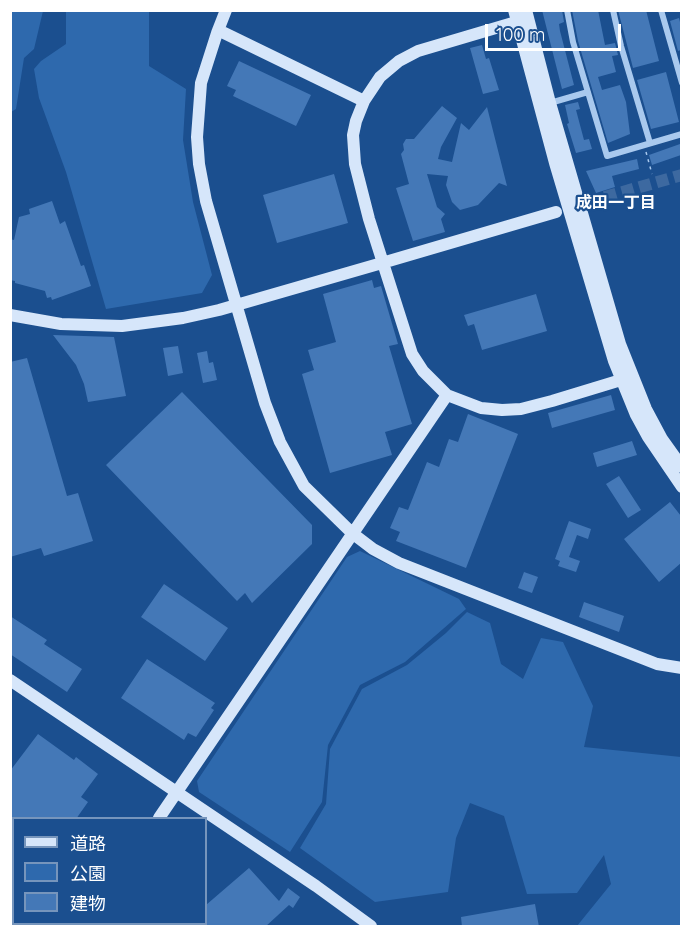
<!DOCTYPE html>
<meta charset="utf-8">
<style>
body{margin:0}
#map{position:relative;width:692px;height:937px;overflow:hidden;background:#1b4f8f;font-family:Quicksand,"Noto Sans JP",sans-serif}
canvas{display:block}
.frame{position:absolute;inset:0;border:12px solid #fff;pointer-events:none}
.legend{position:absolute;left:12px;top:817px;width:195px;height:108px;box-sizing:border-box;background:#1b4f8f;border:2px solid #7695bc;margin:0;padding:8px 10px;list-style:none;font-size:18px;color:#fff}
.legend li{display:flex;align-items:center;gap:12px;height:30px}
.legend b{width:30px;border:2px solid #7695bc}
.scale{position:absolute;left:485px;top:24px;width:136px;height:27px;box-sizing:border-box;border:3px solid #fff;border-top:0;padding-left:8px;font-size:18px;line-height:21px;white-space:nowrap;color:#fff;-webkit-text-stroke:4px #1b4f8f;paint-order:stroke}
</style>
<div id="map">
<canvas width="692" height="937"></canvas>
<div class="frame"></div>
<ul class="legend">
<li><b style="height:8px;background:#d6e6fa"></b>道路</li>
<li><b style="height:16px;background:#2e69ad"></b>公園</li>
<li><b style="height:16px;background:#4478b7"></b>建物</li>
</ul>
<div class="scale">100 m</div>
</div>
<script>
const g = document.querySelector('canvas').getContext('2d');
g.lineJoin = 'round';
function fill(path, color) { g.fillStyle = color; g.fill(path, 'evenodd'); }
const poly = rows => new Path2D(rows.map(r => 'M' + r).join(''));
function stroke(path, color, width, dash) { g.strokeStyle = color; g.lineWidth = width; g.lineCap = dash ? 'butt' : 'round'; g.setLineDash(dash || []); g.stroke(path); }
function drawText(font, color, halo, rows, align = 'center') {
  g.font = font + ' Quicksand,"Noto Sans JP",sans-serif'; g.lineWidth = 4.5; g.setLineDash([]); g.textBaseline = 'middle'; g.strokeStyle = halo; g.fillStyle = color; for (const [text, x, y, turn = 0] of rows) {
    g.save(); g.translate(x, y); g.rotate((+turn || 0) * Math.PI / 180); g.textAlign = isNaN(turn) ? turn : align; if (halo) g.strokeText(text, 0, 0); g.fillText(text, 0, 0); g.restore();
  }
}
fill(poly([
 [11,10,43,11,34,49,24,58,16,109,11,112],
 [66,11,149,11,149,66,186,89,183,140,193,202,212,275,202,293,106,309,66,172,39,98,34,69,41,61,66,44],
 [360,551,459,599,466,609,405,662,360,685,328,745,322,802,290,852,199,792,197,781,347,557],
 [467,612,490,623,501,664,523,679,541,638,563,642,593,706,584,747,681,757,681,926,577,926,611,884,604,855,577,893,527,894,504,816,470,803,456,838,448,892,375,902,300,848,326,804,330,749,362,689,407,665,446,633]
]), '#2e69ad');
fill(poly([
 [542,10,562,10,564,22,559,24,560,31,574,85,562,89],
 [572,10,598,10,605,45,615,43,618,55,612,56,616,72,598,77,602,90,620,85,626,102,630,134,608,143,578,41],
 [618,10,646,10,659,61,633,68],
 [679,18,681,26,681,50,678,51,670,21],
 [482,45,486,59,489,58,499,90,483,94,470,48],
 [239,61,311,95,296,126,233,96,236,90,227,86],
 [666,72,679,122,651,129,637,80],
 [578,102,580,109,576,110,584,140,589,139,592,149,576,153,567,124,569,123,565,105],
 [442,106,457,118,441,147,438,159,452,162,461,123,469,130,487,107,507,186,499,183,478,205,460,210,452,202,446,185,448,176,427,174,437,207,445,214,441,219,445,232,413,241,396,188,409,184,401,154,404,150,403,144,406,139,414,139],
 [680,144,681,155,652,165,649,155],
 [637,159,639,169,612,176,615,187,596,193,586,171],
 [334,174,348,223,277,243,263,195],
 [52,201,60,224,65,221,81,266,84,265,91,286,52,300,51,297,47,298,45,291,15,283,15,281,10,280,10,239,14,240,19,217,30,214,29,209],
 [372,280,374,288,381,286,398,344,389,346,412,424,385,432,392,455,330,473,302,374,314,370,308,350,336,342,323,294],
 [536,294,547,331,482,350,474,324,468,326,464,315],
 [53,335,114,337,126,396,88,402,84,384,76,365],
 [178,346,183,373,168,376,163,348],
 [207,351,209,363,213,362,217,380,203,383,197,353],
 [27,358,67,496,78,493,93,541,44,556,41,548,10,557,10,362],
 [182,392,312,525,312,544,252,603,245,593,237,601,106,465],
 [611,395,615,410,552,428,548,413],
 [468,414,518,434,466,568,396,541,400,532,390,528,399,507,408,510,427,462,439,467,449,439,458,442],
 [632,441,637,455,597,467,593,453],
 [619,476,641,510,628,518,606,484],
 [670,502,681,516,681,563,659,582,624,539],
 [569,521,591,529,588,539,577,535,569,557,580,561,576,572,558,566,560,561,555,559],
 [524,572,538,577,532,593,518,588],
 [164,584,228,628,205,661,141,617],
 [584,602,624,616,619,632,579,617],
 [10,616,47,640,44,644,82,669,67,692,10,654],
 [147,659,215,703,211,708,214,710,196,737,188,733,184,740,121,698],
 [38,734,74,760,76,757,98,774,81,797,88,802,76,819,10,819,10,771],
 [249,868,279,901,288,888,300,897,293,908,289,905,265,927,206,927,206,905],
 [535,904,539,927,462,927,461,917]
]), '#4478b7');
stroke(poly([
 [570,207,682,175]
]), '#3d69a0', 12, [12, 6]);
stroke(poly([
 [646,152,652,174]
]), '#a9c9ee', 1.5, [3, 4.5]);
stroke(poly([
 [567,10,573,42,607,156,682,134],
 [613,10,621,46,650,143],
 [661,10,682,83],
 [550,103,588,92]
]), '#a9c9ee', 6);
stroke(poly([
 [226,10,217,33,201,83,197,137,199,164,206,201,265,403,280,442,304,486,352,533,373,549,399,563,657,664,682,668],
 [514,10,555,163,614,361,636,415,648,437,682,487],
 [526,10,550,103,620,344,646,409,662,439,682,467],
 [516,22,418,51,399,61,380,77,364,101,356,121,353,135,355,164,369,219,412,354,423,371,447,395,481,408,502,410,521,409,552,401,621,380],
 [218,30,364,101],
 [10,315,61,324,122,326,183,318,219,310,382,263,556,212],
 [10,680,316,886,371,926],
 [159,818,447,395],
 [10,884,14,884]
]), '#d6e6fa', 12);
drawText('bold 16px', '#fff', '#1b4f8f', [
 ["成田一丁目",616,203]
]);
</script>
